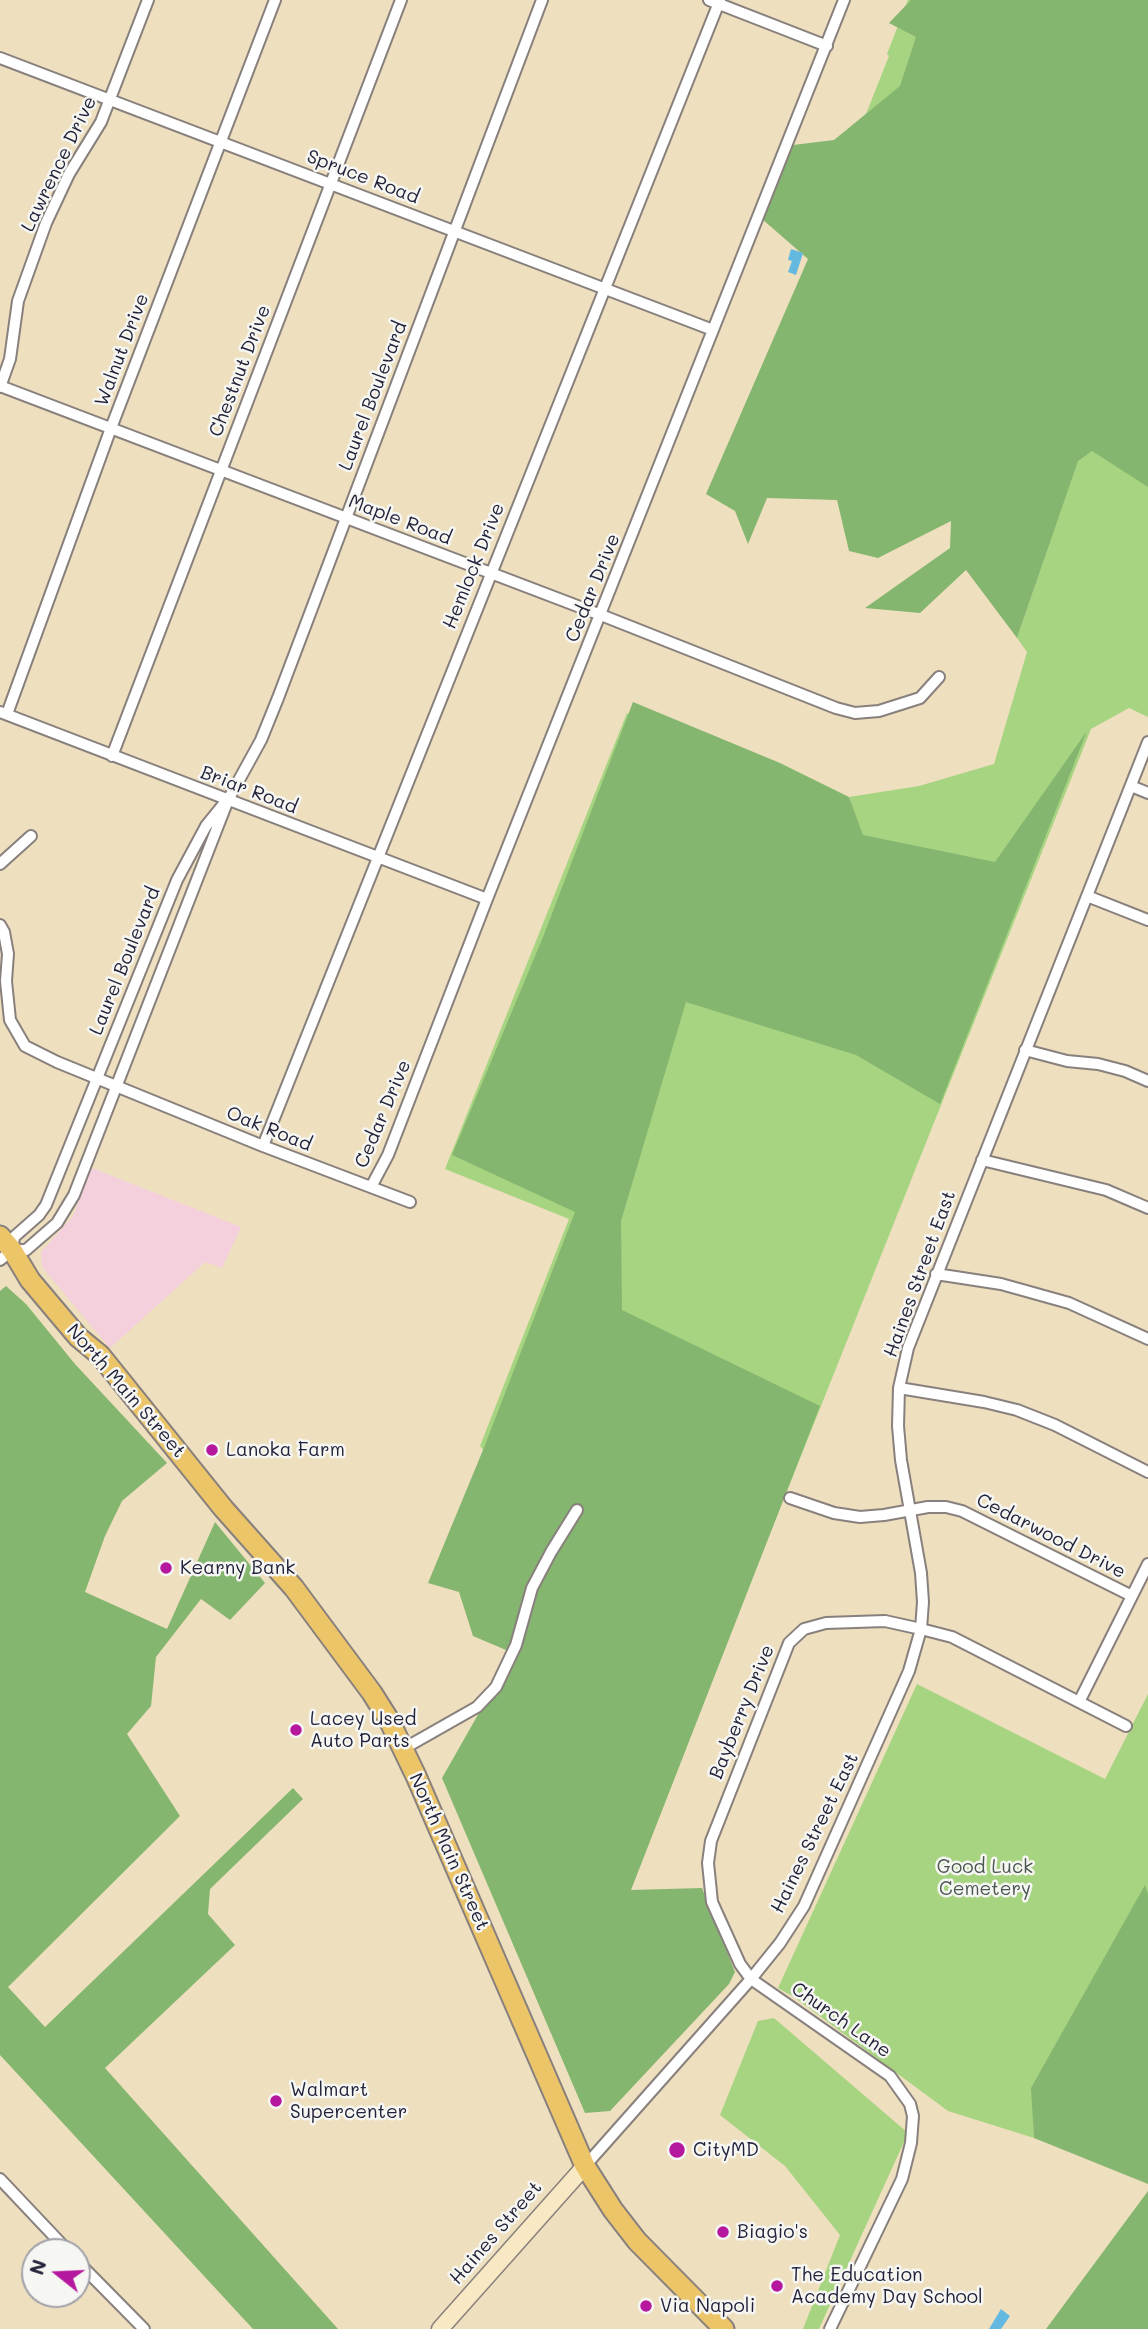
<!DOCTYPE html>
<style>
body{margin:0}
#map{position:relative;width:1148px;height:2329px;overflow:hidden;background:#eedfbf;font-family:Mali,sans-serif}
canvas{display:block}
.north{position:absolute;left:21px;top:2238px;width:70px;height:70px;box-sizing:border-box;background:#f6f6f2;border:2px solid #a1a1a9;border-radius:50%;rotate:288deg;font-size:19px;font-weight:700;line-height:28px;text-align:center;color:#22223b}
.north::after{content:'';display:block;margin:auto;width:24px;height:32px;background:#b5179e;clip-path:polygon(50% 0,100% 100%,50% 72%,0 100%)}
</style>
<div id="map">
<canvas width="1148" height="2329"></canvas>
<div class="north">N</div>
</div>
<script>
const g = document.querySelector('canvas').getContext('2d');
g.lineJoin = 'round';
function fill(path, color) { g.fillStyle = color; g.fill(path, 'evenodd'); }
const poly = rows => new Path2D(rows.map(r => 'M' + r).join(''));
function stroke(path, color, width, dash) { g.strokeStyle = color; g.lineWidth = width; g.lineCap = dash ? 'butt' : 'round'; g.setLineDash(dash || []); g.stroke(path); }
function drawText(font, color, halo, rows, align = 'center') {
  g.font = font + ' Mali,sans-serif'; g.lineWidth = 5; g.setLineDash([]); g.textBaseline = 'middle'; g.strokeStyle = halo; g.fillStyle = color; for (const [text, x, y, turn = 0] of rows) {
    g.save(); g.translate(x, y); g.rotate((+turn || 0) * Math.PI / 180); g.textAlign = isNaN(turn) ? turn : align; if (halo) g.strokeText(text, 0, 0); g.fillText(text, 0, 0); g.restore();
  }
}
fill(poly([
 [92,1168,241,1227,222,1268,205,1262,110,1348,42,1267,41,1252,73,1216]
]), '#f4cfdc');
fill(poly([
 [908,0,1148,0,1148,717,1129,708,1091,729,673,1777,506,1477,480,1446,569,1219,445,1169,627,713,851,802,849,797,919,786,994,764,1027,652,1017,638,1044,559,772,351,889,56,887,54],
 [917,1684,1105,1779,1148,1694,1148,2129,1032,2088,1034,2138,948,2111,794,1997,778,1988],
 [774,2018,908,2133,819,2329,803,2329,840,2235,785,2166,720,2115,758,2021]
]), '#a7d481');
fill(poly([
 [911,0,1148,0,1148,487,1092,451,1078,461,1017,638,966,570,920,613,865,608,950,548,951,521,878,558,849,551,837,500,767,498,748,544,735,511,706,494,808,259,762,219,793,145,834,140,900,86,916,37,889,23],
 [633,702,780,763,849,797,863,835,995,862,1087,731,940,1104,856,1055,686,1002,621,1221,622,1310,820,1406,631,1890,702,1888,735,1972,729,1984,610,2111,585,2113,442,1778,513,1653,473,1636,459,1592,428,1583,483,1450,575,1212,452,1155,543,937],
 [6,1286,26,1304,75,1364,167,1463,122,1501,105,1536,85,1592,167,1629,215,1522,265,1583,230,1620,201,1599,156,1657,151,1706,127,1734,180,1816,8,1987,45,2027,293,1788,303,1799,210,1889,208,1914,235,1945,105,2068,338,2329,253,2329,0,2055,0,1291],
 [1145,1885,1148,1894,1148,2184,1034,2138,1031,2088],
 [1148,2191,1148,2329,1046,2329]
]), '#85b66f');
fill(poly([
 [791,249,803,253,796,275,788,272,792,261,788,260],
 [1001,2309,1010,2316,1001,2329,989,2329]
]), '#64b9e0');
const street = poly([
 [709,0,827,46],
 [0,58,713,330],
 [0,386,601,615,836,708,855,713,879,711,920,698,939,677],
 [0,387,10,359,18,301,46,223,69,174,101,122,148,0],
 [0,712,487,899],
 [7,714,111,428,275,0],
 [112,756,401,0],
 [1131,786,1148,793],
 [0,864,31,836],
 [1087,896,1148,920],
 [0,925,4,932,8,954,6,981,10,1020,25,1046,57,1062,263,1146,410,1202],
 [1025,1050,1067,1061,1098,1064,1125,1071,1148,1081],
 [263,1146,720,0],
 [982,1160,1106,1190,1148,1208],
 [371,1187,388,1155,487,899,844,0],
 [12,1250,26,1250,57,1223,74,1195,228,800,261,740,278,698,542,0],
 [0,1260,12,1250,14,1237,39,1215,46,1205,177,880,206,826,223,805],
 [936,1274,1001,1284,1069,1303,1148,1339],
 [899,1388,984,1402,1017,1410,1055,1425,1148,1472],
 [790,1498,834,1513,860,1517,884,1515,928,1507,946,1507,962,1511,1132,1596],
 [1079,1702,1148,1564],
 [403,1749,477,1707,496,1687,516,1645,532,1588,551,1552,577,1510],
 [585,2166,751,1979,780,1943,804,1906,909,1671,921,1629,923,1602,921,1573,901,1460,898,1426,899,1388,908,1348,1148,742],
 [0,2179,69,2252],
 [77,2261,144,2329],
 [830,2329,902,2179,911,2143,913,2116,910,2104,890,2076,751,1979,740,1964,712,1902,708,1863,711,1841,789,1643,804,1629,826,1623,885,1621,921,1629,952,1637,1126,1726]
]);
const secondary = poly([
 [440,2329,585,2166]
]);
const highway = poly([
 [0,1236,12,1250,30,1280,78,1337,100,1355,223,1508,294,1588,372,1693,389,1720,416,1776,585,2166,613,2210,637,2241,724,2329]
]);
stroke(street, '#88807d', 14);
stroke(secondary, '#88807d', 19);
stroke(highway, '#88807d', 23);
stroke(street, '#fff', 10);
stroke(secondary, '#f8e8c3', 16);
stroke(highway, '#edc569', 19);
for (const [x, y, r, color] of [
 [212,1450,7,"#b5179e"],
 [166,1568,7,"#b5179e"],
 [296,1730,7,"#b5179e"],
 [276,2101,7,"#b5179e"],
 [677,2150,9,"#b5179e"],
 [723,2232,7,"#b5179e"],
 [777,2286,7,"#b5179e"],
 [646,2306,7,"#b5179e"]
]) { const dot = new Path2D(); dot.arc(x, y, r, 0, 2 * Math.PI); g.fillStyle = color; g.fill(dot); stroke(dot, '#f6f6f2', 2.5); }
drawText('19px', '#22223b', '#f6f6f2', [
 ["Lawrence Drive",59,164,-64],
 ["Spruce Road",363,177,21],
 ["Walnut Drive",122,350,-69],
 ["Chestnut Drive",240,371,-69],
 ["Laurel Boulevard",373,396,-69],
 ["Maple Road",400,520,21],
 ["Hemlock Drive",474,566,-68],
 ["Cedar Drive",593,588,-68],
 ["Briar Road",249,790,21],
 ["Laurel Boulevard",125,961,-68],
 ["Cedar Drive",383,1114,-67],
 ["Oak Road",269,1129,22],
 ["Haines Street East",920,1274,-70],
 ["North Main Street",126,1391,49],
 ["Cedarwood Drive",1051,1536,27],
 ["Bayberry Drive",742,1712,-68],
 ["Haines Street East",815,1833,-64],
 ["North Main Street",449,1852,66],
 ["Church Lane",841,2020,35],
 ["Haines Street",496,2233,-49]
]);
drawText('19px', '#22223b', '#f6f6f2', [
 ["Lanoka Farm",226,1450],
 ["Kearny Bank",180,1568],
 ["Lacey Used",310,1719],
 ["Auto Parts",310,1741],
 ["Walmart",290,2090],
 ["Supercenter",290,2112],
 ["CityMD",693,2150],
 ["Biagio's",737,2232],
 ["The Education",791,2275],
 ["Academy Day School",791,2297],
 ["Via Napoli",660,2306]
], 'left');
drawText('19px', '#4a5750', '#f6f6f2', [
 ["Good Luck",985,1867],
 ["Cemetery",985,1889]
]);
</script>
